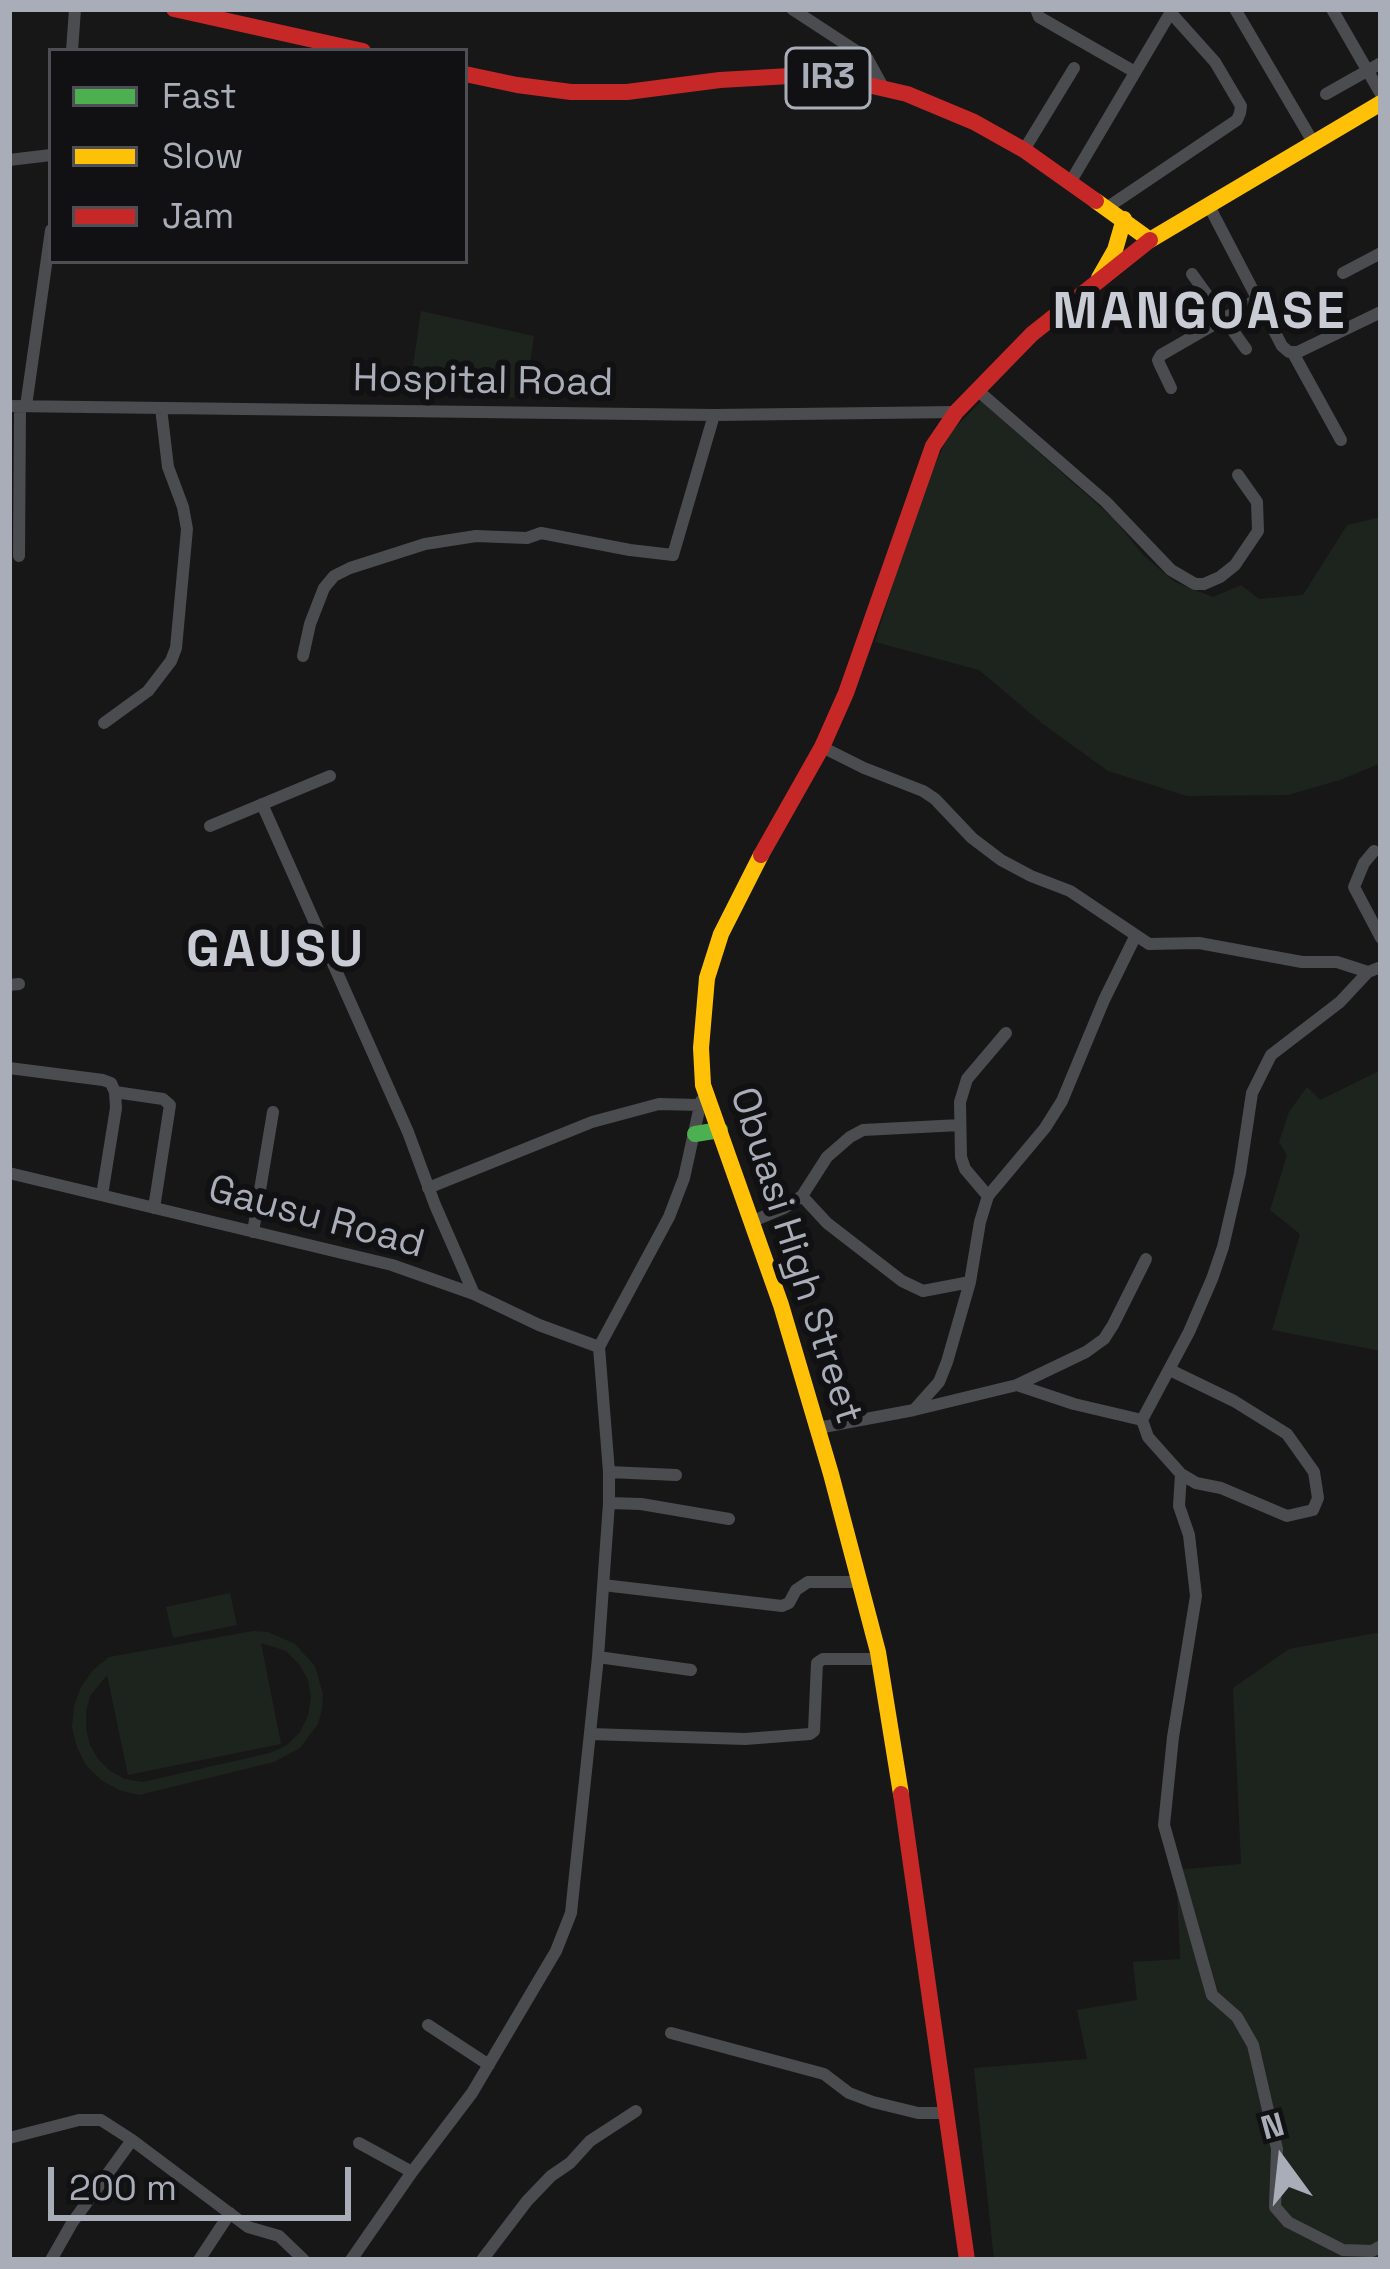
<!DOCTYPE html>
<style>
body{margin:0}
#map{position:relative;width:1390px;height:2269px;overflow:hidden;background:#171717;font-family:"Space Grotesk",sans-serif}
canvas{display:block}
.frame{position:absolute;inset:0;border:12px solid #a8adb8;pointer-events:none}
.legend{position:absolute;left:48px;top:48px;width:420px;height:216px;box-sizing:border-box;background:#111113;border:3px solid #4d4f55;margin:0;padding:15px 21px;list-style:none;font-size:36px;color:#a8adb8}
.legend li{display:flex;align-items:center;gap:24px;height:60px}
.legend b{width:60px;border:3px solid #4d4f55}
.north{position:absolute;left:1222px;top:2101px;width:120px;height:120px;-webkit-text-stroke:9px #111113;paint-order:stroke;rotate:345deg;font-size:33px;font-weight:700;line-height:48px;text-align:center;color:#a8adb8}
.north::after{content:'';display:block;margin:auto;width:42px;height:54px;background:#a8adb8;clip-path:polygon(50% 0,100% 100%,50% 72%,0 100%)}
.scale{position:absolute;left:48px;top:2167px;width:303px;height:54px;box-sizing:border-box;border:6px solid #a8adb8;border-top:0;padding-left:15px;font-size:36px;line-height:42px;white-space:nowrap;color:#a8adb8;-webkit-text-stroke:9px #111113;paint-order:stroke}
</style>
<div id="map">
<canvas width="1390" height="2269"></canvas>
<div class="frame"></div>
<ul class="legend">
<li><b style="height:15px;background:#4caf50"></b>Fast</li>
<li><b style="height:15px;background:#ffc107"></b>Slow</li>
<li><b style="height:15px;background:#c62828"></b>Jam</li>
</ul>
<div class="north">N</div>
<div class="scale">200 m</div>
</div>
<script>
const g = document.querySelector('canvas').getContext('2d');
g.lineJoin = 'round';
function fill(path, color) { g.fillStyle = color; g.fill(path, 'evenodd'); }
const poly = rows => new Path2D(rows.map(r => 'M' + r).join(''));
function stroke(path, color, width, dash) { g.strokeStyle = color; g.lineWidth = width; g.lineCap = dash ? 'butt' : 'round'; g.setLineDash(dash || []); g.stroke(path); }
function drawText(font, color, halo, rows, align = 'center') {
  g.font = font + ' "Space Grotesk",sans-serif'; g.lineWidth = 12; g.setLineDash([]); g.textBaseline = 'middle'; g.strokeStyle = halo; g.fillStyle = color; for (const [text, x, y, turn = 0] of rows) {
    g.save(); g.translate(x, y); g.rotate((+turn || 0) * Math.PI / 180); g.textAlign = isNaN(turn) ? turn : align; if (halo) g.strokeText(text, 0, 0); g.fillText(text, 0, 0); g.restore();
  }
}
fill(poly([
 [421,311,534,336,525,398,409,393],
 [981,401,1114,519,1144,556,1175,582,1213,597,1241,585,1259,599,1303,595,1347,525,1381,517,1381,763,1340,780,1288,795,1187,796,1108,771,1043,724,979,670,875,642,919,498,950,433],
 [1381,1070,1381,1351,1272,1330,1300,1234,1270,1210,1287,1155,1279,1142,1289,1112,1307,1087,1320,1100],
 [230,1593,237,1625,173,1638,166,1607],
 [253,1631,268,1632,295,1644,315,1666,323,1694,322,1709,318,1724,300,1748,274,1762,139,1795,119,1790,101,1780,86,1765,77,1747,72,1727,74,1706,81,1687,93,1670,109,1657],
 [261,1643,286,1651,299,1664,308,1680,311,1698,308,1716,300,1732,287,1745,270,1753,142,1782,125,1779,110,1771,98,1759,90,1745,86,1729,86,1712,90,1696,107,1675,128,1775,281,1744],
 [1381,1632,1381,2260,994,2260,974,2068,1087,2059,1077,2010,1137,2000,1133,1962,1180,1959,1176,1870,1241,1864,1233,1688,1289,1649]
]), '#1d241e');
stroke(poly([
 [792,9,867,58,884,89],
 [1036,9,1039,17,1135,72],
 [1235,9,1313,142],
 [1332,9,1381,94],
 [72,51,75,9],
 [1326,94,1381,63],
 [1024,150,1074,68],
 [9,160,51,155],
 [1071,181,1172,10],
 [1209,206,1282,346,1289,352,1298,352,1381,312],
 [1108,207,1237,120,1240,113,1241,106,1215,62,1171,13],
 [1343,273,1381,253],
 [1192,274,1246,349],
 [1293,353,1341,440],
 [1171,388,1160,365,1158,360,1161,355,1258,299],
 [976,389,1106,502,1171,570,1195,584,1204,584,1220,577,1235,565,1258,531,1257,502,1238,475],
 [9,406,714,415,956,412],
 [26,406,51,230],
 [19,556,20,406],
 [303,656,310,624,324,588,334,576,350,568,425,544,476,536,527,538,541,533,630,550,673,555,714,415],
 [104,723,148,691,171,661,176,648,187,529,183,507,168,467,161,408],
 [822,747,864,768,923,791,935,799,972,838,1001,860,1031,876,1070,891,1149,944,1199,943,1302,962,1337,962,1368,972],
 [262,804,408,1132,435,1205,474,1294],
 [210,826,330,776],
 [1374,851,1364,863,1354,887,1381,938],
 [9,985,19,984],
 [9,1068,103,1080,111,1083,115,1092,116,1108,102,1195],
 [115,1092,163,1099,170,1105,154,1208],
 [9,1173,392,1265,474,1294,539,1325,599,1347],
 [428,1188,592,1122,659,1104,700,1105],
 [802,1196,827,1223,902,1281,923,1291,970,1282],
 [988,1196,965,1169,961,1157,960,1102,967,1079,1006,1033],
 [753,1221,784,1208,802,1196,827,1157,850,1137,863,1130,960,1125],
 [253,1232,273,1112],
 [599,1347,669,1217,684,1178,701,1101],
 [1170,1370,1234,1401,1287,1434,1314,1472,1318,1498,1313,1510,1287,1516,1221,1488,1196,1483,1181,1474],
 [1017,1385,1074,1404,1142,1420,1148,1437,1181,1474,1179,1506,1189,1535,1196,1596,1173,1737,1164,1825,1212,1995,1237,2017,1253,2045,1277,2149,1275,2207,1288,2222,1343,2250,1372,2251,1381,2246],
 [914,1410,939,1382,947,1362,970,1282,980,1222,988,1196,1045,1128,1062,1101,1104,1000,1135,937],
 [1142,1420,1189,1332,1212,1279,1223,1247,1240,1173,1252,1093,1271,1055,1340,1002,1368,972,1381,967],
 [818,1428,914,1410,1017,1385,1086,1352,1104,1339,1113,1325,1146,1259],
 [609,1472,676,1475],
 [609,1503,641,1504,729,1519],
 [603,1585,782,1606,789,1603,796,1590,808,1582,860,1582],
 [598,1657,691,1670],
 [590,1734,745,1739,810,1734,814,1731,817,1663,823,1659,880,1659],
 [428,2025,489,2065],
 [671,2033,824,2074,849,2093,873,2102,918,2113,945,2113],
 [9,2138,79,2120,101,2120,132,2140,248,2227,279,2236,304,2260],
 [359,2143,412,2172],
 [51,2260,72,2223,132,2140],
 [199,2260,230,2213],
 [351,2260,412,2172,472,2093,556,1951,571,1913,598,1657,609,1503,609,1472,599,1347],
 [482,2260,527,2201,551,2176,570,2163,590,2141,636,2111]
]), '#4b4c50', 12);
stroke(poly([
 [695,1134,720,1130]
]), '#4caf50', 16);
stroke(poly([
 [1096,201,1150,240,1381,103],
 [1099,278,1115,250,1124,219],
 [761,855,721,934,707,978,701,1048,703,1085,781,1305,831,1474,878,1652,901,1794]
]), '#ffc107', 16);
stroke(poly([
 [174,9,363,51],
 [465,74,517,85,571,92,627,92,720,80,790,76,842,79,907,94,974,122,1024,150,1096,201],
 [761,855,822,747,846,693,933,446,956,412,1032,334,1150,240],
 [901,1794,967,2260]
]), '#c62828', 16);
for (const [x, y, w] of [
 [828,78,84]
]) { const box = new Path2D(); box.roundRect(x - w / 2, y - 30, w, 60, 9); g.fillStyle = '#111113'; g.fill(box); stroke(box, '#a8adb8', 3); }
drawText('bold 36px', '#a8adb8', null, [
 ["IR3",828,78]
]);
drawText('39px', '#a8adb8', '#111113', [
 ["Hospital Road",483,382,1],
 ["Gausu Road",316,1218,15],
 ["Obuasi High Street",795,1256,72]
]);
g.letterSpacing = '3px';
drawText('bold 51px', '#c9ccd4', '#111113', [
 ["MANGOASE",1200,314],
 ["GAUSU",276,952]
]);
g.letterSpacing = '0px';
</script>
